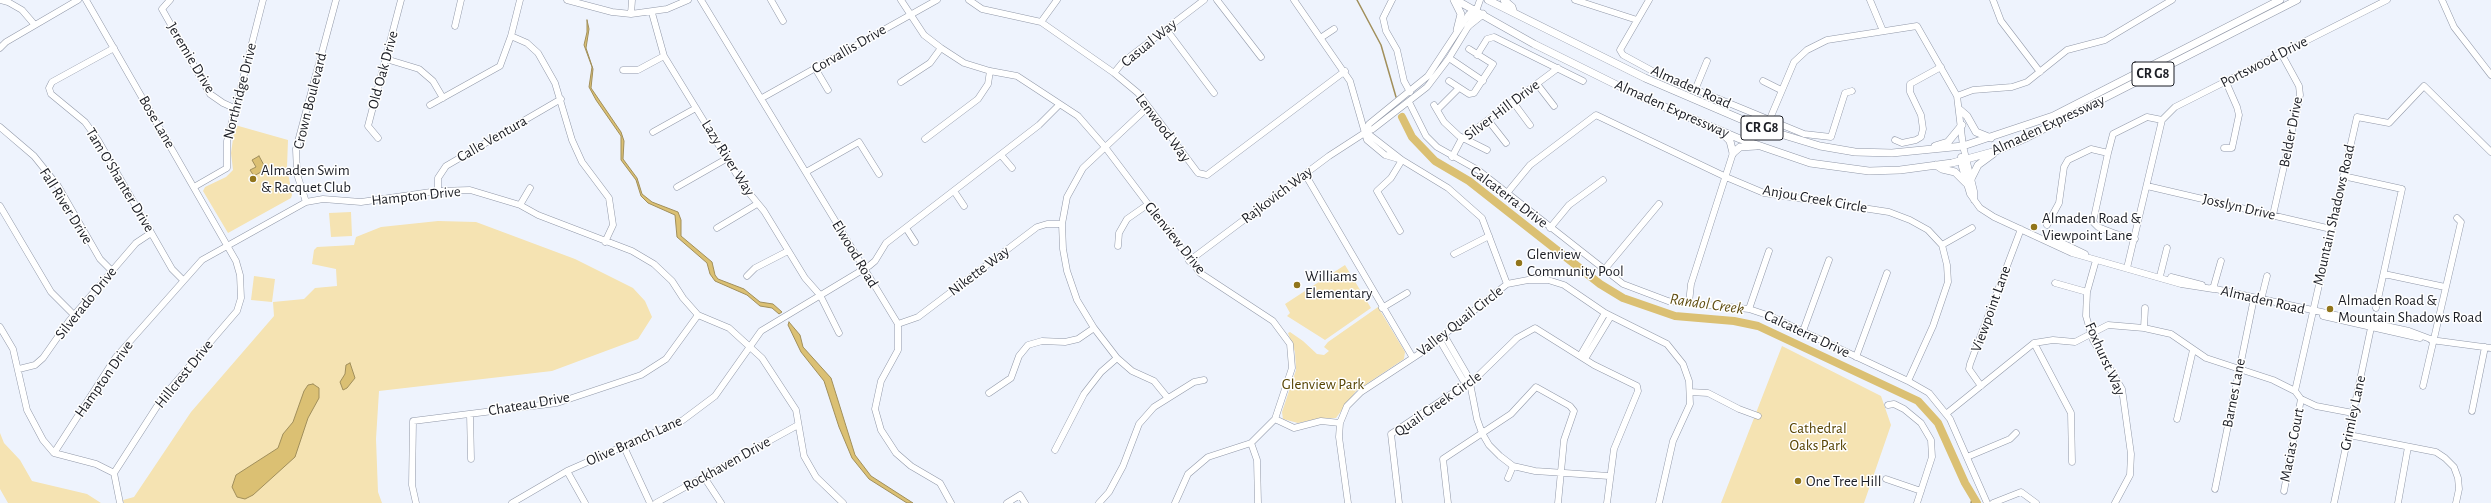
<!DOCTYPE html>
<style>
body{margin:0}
canvas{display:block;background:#eef3fd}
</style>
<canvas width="2491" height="503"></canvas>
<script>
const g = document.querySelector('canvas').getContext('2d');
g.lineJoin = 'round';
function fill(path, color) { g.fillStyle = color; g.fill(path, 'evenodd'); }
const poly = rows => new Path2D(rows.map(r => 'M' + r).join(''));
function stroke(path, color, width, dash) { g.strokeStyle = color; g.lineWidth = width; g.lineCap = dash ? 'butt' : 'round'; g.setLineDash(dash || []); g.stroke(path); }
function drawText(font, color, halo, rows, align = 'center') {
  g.font = font + ' "Alegreya Sans",sans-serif'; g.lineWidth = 3; g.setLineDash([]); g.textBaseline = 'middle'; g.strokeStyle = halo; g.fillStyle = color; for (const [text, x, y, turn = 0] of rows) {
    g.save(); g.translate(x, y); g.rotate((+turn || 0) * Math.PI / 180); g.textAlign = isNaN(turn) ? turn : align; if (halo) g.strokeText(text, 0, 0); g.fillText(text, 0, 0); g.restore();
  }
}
fill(poly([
 [235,125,288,140,287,167,292,195,291,198,228,233,203,191,205,187,226,177,233,170,231,153],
 [351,212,352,236,331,237,329,213],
 [438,221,476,222,575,259,633,288,645,301,652,317,638,339,552,371,379,391,376,439,378,492,382,503,124,503,123,500,134,497,191,412,274,316,273,302,304,299,315,288,337,286,336,269,312,264,314,250,317,247,354,245,356,237,381,227],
 [1345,265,1371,308,1325,340,1287,316,1290,313,1285,304],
 [254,276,275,279,272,302,251,300],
 [1378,307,1405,352,1404,359,1356,391,1336,418,1317,419,1298,423,1283,419,1282,412,1296,370,1295,352,1288,333,1290,332,1303,341,1317,354,1324,355,1329,351,1324,347,1328,342],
 [1782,346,1881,396,1891,425,1864,503,1721,503],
 [0,433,4,443,20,460,32,481,87,494,101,503,8,503,0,489]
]), '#f5e3b2');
const water = poly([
 [587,20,589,29,586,48,593,69,591,88,621,132,624,141,623,159,637,178,642,194,652,202,678,212,681,220,681,236,712,262,715,275,718,279,744,289,760,302,773,304,782,312,779,314,772,308,760,306,747,295,715,281,710,274,707,263,677,237,675,215,648,203,641,196,636,180,621,160,621,136,596,100,589,87,592,67,584,45,587,32,587,20],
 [259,156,266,169,254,176,250,170,256,167,252,160,259,156],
 [789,322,800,335,803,347,831,378,855,455,871,476,913,503,907,503,869,479,852,458,839,427,824,381,801,352,788,325,789,322],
 [350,363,355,378,347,388,343,390,340,382,345,374,346,365,350,363],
 [313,384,319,388,319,398,308,418,295,457,253,495,245,499,237,497,232,487,236,475,278,448,283,434,293,422,304,391,308,385,313,384]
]);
fill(water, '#dbc073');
stroke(water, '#a18f5b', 1);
stroke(poly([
 [1357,0,1381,45,1396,97],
 [1971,503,1973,495]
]), '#a18f5b', 1.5);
stroke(poly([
 [1402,117,1412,137,1435,161,1469,181,1600,284,1623,298,1675,316,1734,321,1758,326,1918,401,1938,423,1965,483,1977,503]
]), '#dbc073', 8);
const minor = poly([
 [0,0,8,2,22,10,34,24],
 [86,0,236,261,240,275,241,298,237,311,163,397,114,473,120,503],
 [170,0,162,9,210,94,223,103,234,108],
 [567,0,612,12,631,14,667,9,688,0],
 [701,0,898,324,898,350,881,381,875,409,881,430,896,453,911,466,940,483,951,503],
 [771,0,783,21],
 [901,0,924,35,941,48,964,63,990,71,1017,76,1078,116,1105,147,1200,273,1273,321,1290,344,1292,368,1275,419,1251,443,1208,457,1188,474,1175,503],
 [969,0,982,9,1041,22,1114,73,1138,93,1198,173,1207,175,1345,71],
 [1217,0,1261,57],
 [1294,0,1350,81,1367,140,1385,155,1402,160],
 [1392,0,1383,18,1386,31,1397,50,1404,81,1410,92],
 [1575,0,1637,20],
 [1649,0,1620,50,1623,55,1658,74,1804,134,1831,137,1845,93,1852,91],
 [1870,0,1883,31],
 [1993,0,2001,21,2040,72],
 [2442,0,2454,27,2491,75],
 [652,13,664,56,745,188,764,211,805,278,820,295,839,333],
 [631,14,632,0],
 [1041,22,1057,0],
 [455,26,461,0],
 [1166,29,1214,93],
 [511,36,527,43,538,53,555,83,572,140,582,162,609,198,613,225,605,242],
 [1322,37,1334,29],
 [0,48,6,42,78,0],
 [114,48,52,82,49,88,51,94,85,122,98,140,172,269,183,280],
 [1477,55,1487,39,1494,37,1583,81],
 [1449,58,1483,81],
 [386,59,419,69,433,81,443,98],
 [815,68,828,90],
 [623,70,638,70,664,56],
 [1114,73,1123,62,1204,0],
 [1449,81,1469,94,1474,93,1493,64,1469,49],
 [1763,81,1781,90],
 [901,82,930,63,941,48],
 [1537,84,1554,106],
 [1695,90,1707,61],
 [1957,96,1973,90,2012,87,2027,82,2067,50,2105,40,2172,0],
 [762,98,937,0],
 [1409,102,1426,136,1437,147,1478,170,1623,284,1668,301,1749,309,1770,316,1908,381,1929,393,1950,419,1987,503],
 [1513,102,1530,125],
 [430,105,500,66,511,36,520,0],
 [1434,105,1444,122,1459,136,1487,150],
 [1148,107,1083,168,1067,197,1062,224,1063,249,1067,271,1077,300,1094,328,1117,358,1132,371,1154,381,1167,397],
 [1437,110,1459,88],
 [1488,120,1506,143],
 [2162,120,2175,107,2387,0],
 [1769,121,1794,62,1807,50,1827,40,1917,26,1957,96,1963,146,1974,191,1974,200],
 [0,127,34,156,58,186,100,259,112,271],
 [653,132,696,108],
 [1366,132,1402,160,1448,188,1482,218,1507,284],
 [1366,132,1369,124,1428,76,1469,14,1475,9],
 [378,138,368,126,401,0],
 [925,139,978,99,988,84,990,71],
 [1895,140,1902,143,1916,140,1921,137,1923,129,1921,115,1910,92,1910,84,1941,67],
 [2224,148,2232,148,2239,115,2237,107,2226,82],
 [1001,155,1012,168],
 [1452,157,1461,140,1558,68],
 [1961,157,1962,167,1970,194,1980,208,1994,217,2072,253,2181,284,2213,289],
 [806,172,859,142,879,174],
 [1305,174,1413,358],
 [2343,176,2402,189,2376,308],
 [2147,186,2331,229],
 [194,187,227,168,227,141,263,0],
 [677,187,726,159],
 [438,191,438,178,446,166,561,99],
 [954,191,964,206],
 [1507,193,1530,165,1596,115,1726,177,1764,193,1889,212,1910,220,1928,230,1942,245,1947,265,1948,282,1933,326,1908,381],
 [306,202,297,174,296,149,336,0],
 [520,205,530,188],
 [0,206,51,292,74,315],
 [2273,215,2300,95,2299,86,2281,53],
 [2047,225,2059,203,2064,167,2068,160,2091,149,2108,153],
 [717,228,757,204],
 [906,228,915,242],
 [1550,228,1569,205,1603,180],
 [1400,231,1377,191,1391,178,1402,160],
 [2049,239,2060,242,2085,254],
 [2135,239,2116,234,2098,227,2093,222,2108,153,2113,134,2147,117,2162,120],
 [1942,245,1972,228],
 [1118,246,1119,233,1127,219,1147,205],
 [1454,254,1489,236],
 [2096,260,2087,292,2086,316,2093,340,2122,389,2131,454,2130,475,2115,503],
 [1189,261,1329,156,1366,132,1373,129,1427,87,1449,58,1474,17,1480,0],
 [2127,268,2162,120],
 [1604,270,1659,204],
 [2384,274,2445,287],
 [747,276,755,268,788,251],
 [2160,276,2167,248],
 [2171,277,2202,285],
 [2055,283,2087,292],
 [2211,288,2409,331,2433,340],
 [2213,289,2221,261],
 [2261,300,2267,276],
 [1689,303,1691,284,1733,153],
 [1382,308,1407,293],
 [1749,309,1769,251],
 [2323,316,2420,338],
 [898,324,918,317,1037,227,1047,224,1062,224],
 [0,327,13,349,27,410,43,440,54,453,96,464,114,473],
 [2144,328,2145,308],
 [1803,331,1829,260],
 [1444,335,1469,378,1477,419,1482,433,1489,445,1500,456,1513,466,1535,471,1609,476],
 [1439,339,1463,380,1468,383],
 [2431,340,2491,348],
 [2034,343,2071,413,2072,462],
 [1580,356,1605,313],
 [1856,357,1887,273],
 [1585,359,1611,316],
 [19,369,35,365,43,358,69,321,136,243,151,233],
 [1981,386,1969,369,1970,364,2021,229],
 [2423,386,2461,222,2457,218],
 [2295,391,2357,117,2389,123,2424,86,2491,152],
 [1690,392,1708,393,1739,409,1758,416],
 [989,393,1011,378,1019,356,1028,345,1042,341,1065,342,1078,339,1094,328],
 [1888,405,1894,404,1904,409,1921,423,1931,440,1932,457,1917,503],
 [2472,411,2485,347],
 [470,414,471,459],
 [1946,414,2034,343,2053,340,2075,342,2108,325,2144,328,2171,334,2206,358,2273,380,2295,391,2301,399,2316,406,2353,413],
 [1275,419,1294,428,1321,421,1340,423],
 [2177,419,2193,350],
 [2349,435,2436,452,2445,458,2454,467,2458,478,2459,489,2456,503],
 [1251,443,1257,460,1258,503],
 [624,447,650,503],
 [1055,450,1084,394,1101,372,1117,358],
 [54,453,116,357,202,260,306,202,323,199,361,202,438,191,470,190,520,205,538,215,632,251,654,264,672,281,683,298,698,315,729,328,762,358,796,410,804,456,816,477,843,503],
 [1967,457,2010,439,2016,433],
 [567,471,585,503],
 [704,477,721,503],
 [1508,478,1513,466],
 [1886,479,1921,491],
 [2215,489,2254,298],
 [2284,491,2301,399],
 [416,503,412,485,413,421,557,403,641,375,666,359,698,315],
 [512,503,567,471,683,420,715,396,761,331,869,266,875,261,886,243,1039,125,1059,105],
 [656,503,798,425],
 [1007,503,1020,495,1025,503],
 [1099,503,1109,492,1123,466,1139,424,1154,407,1194,382,1204,380],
 [1348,503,1339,437,1340,423,1347,406,1361,392,1425,350,1507,284,1528,280,1548,280,1564,285,1605,313,1667,344,1683,364,1689,381,1690,404,1673,441,1659,503],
 [1399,503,1391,434,1477,377,1517,338,1535,328,1594,365,1637,386,1638,391,1614,449,1607,503],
 [1448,503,1443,459,1511,414,1536,387,1570,406,1574,411,1564,440,1558,503],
 [1993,503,2021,492,2036,503],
 [2334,503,2372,323],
 [2398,503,2408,447]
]);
const major = poly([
 [1454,0,1461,14,1457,30],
 [1456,0,1534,44,1639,96,1740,139,1810,163,1869,171,1900,170,1952,163,1996,151,2028,137,2297,0],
 [1488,0,1645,78,1764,129,1820,146,1855,152,1892,153,1963,146,2053,116,2280,0],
 [1504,0,1512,7,1514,13],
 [1468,26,1483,14],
 [1960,110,1967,116,1976,132,1991,138],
 [1722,133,1730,141,1733,153],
 [1935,146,1948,142,1962,125],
 [1733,153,1740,147,1756,146],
 [1936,165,1942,169,1955,172,1966,183],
 [1971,179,1978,165,1993,154]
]);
stroke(minor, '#9198a8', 7);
stroke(major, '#9198a8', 8);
stroke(minor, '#fff', 6);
stroke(major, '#fff', 7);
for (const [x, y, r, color] of [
 [253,179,4,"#91751b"],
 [2034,227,4,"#91751b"],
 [1519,263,4,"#91751b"],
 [1297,285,4,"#91751b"],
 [2330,309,4,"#91751b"],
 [1798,481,4,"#91751b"]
]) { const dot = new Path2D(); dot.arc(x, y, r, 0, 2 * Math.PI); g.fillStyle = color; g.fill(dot); stroke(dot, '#fff', 1.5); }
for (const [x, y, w] of [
 [2153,74,42],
 [1762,128,42]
]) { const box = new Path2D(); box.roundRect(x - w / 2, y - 12, w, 24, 3); g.fillStyle = '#fff'; g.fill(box); stroke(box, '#1b1d24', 1); }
drawText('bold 14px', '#1b1d24', null, [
 ["CR G8",2153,74],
 ["CR G8",1762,128]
]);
drawText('15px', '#1b1d24', '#fff', [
 ["Casual Way",1149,43,-39],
 ["Corvallis Drive",849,49,-30],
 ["Jeremie Drive",191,58,59],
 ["Portswood Drive",2264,62,-27],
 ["Old Oak Drive",383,70,-75],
 ["Almaden Road",1691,87,24],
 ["Northridge Drive",240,91,-76],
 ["Crown Boulevard",310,101,-76],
 ["Almaden Expressway",1672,109,24],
 ["Silver Hill Drive",1502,110,-37],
 ["Bose Lane",157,122,60],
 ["Almaden Expressway",2048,125,-25],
 ["Lenwood Way",1163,128,53],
 ["Belder Drive",2291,132,-79],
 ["Calle Ventura",492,139,-30],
 ["Lazy River Way",728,158,58],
 ["Tam O'Shanter Drive",120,180,59],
 ["Rajkovich Way",1277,195,-37],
 ["Hampton Drive",416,196,-6],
 ["Calcaterra Drive",1509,197,37],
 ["Anjou Creek Circle",1815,199,10],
 ["Fall River Drive",66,206,58],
 ["Josslyn Drive",2239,207,13],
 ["Mountain Shadows Road",2334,215,-77],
 ["Glenview Drive",1175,238,51],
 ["Elwood Road",855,254,59],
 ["Nikette Way",979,271,-37],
 ["Almaden Road",2263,300,13],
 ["Silverado Drive",86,303,-51],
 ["Viewpoint Lane",1991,309,-70],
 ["Valley Quail Circle",1460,321,-38],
 ["Calcaterra Drive",1807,334,25],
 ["Foxhurst Way",2105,359,66],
 ["Hillcrest Drive",184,374,-51],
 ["Hampton Drive",104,379,-55],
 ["Barnes Lane",2234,393,-79],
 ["Chateau Drive",529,404,-10],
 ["Quail Creek Circle",1438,404,-35],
 ["Grimley Lane",2353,413,-78],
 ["Olive Branch Lane",634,441,-24],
 ["Macias Court",2292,445,-79],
 ["Rockhaven Drive",727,464,-29]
]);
drawText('15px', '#1b1d24', '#fff', [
 ["Almaden Swim",261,170],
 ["& Racquet Club",261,187],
 ["Almaden Road &",2042,218],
 ["Viewpoint Lane",2042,235],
 ["Glenview",1527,254],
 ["Community Pool",1527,271],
 ["Williams",1305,276],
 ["Elementary",1305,293],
 ["Almaden Road &",2338,300],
 ["Mountain Shadows Road",2338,317],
 ["One Tree Hill",1806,481]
], 'left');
drawText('15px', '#554201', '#fff', [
 ["Glenview Park",1323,384],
 ["Cathedral",1818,428],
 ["Oaks Park",1818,445]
]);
drawText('italic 16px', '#604e12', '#fff', [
 ["Randol Creek",1707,304,8]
]);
</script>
